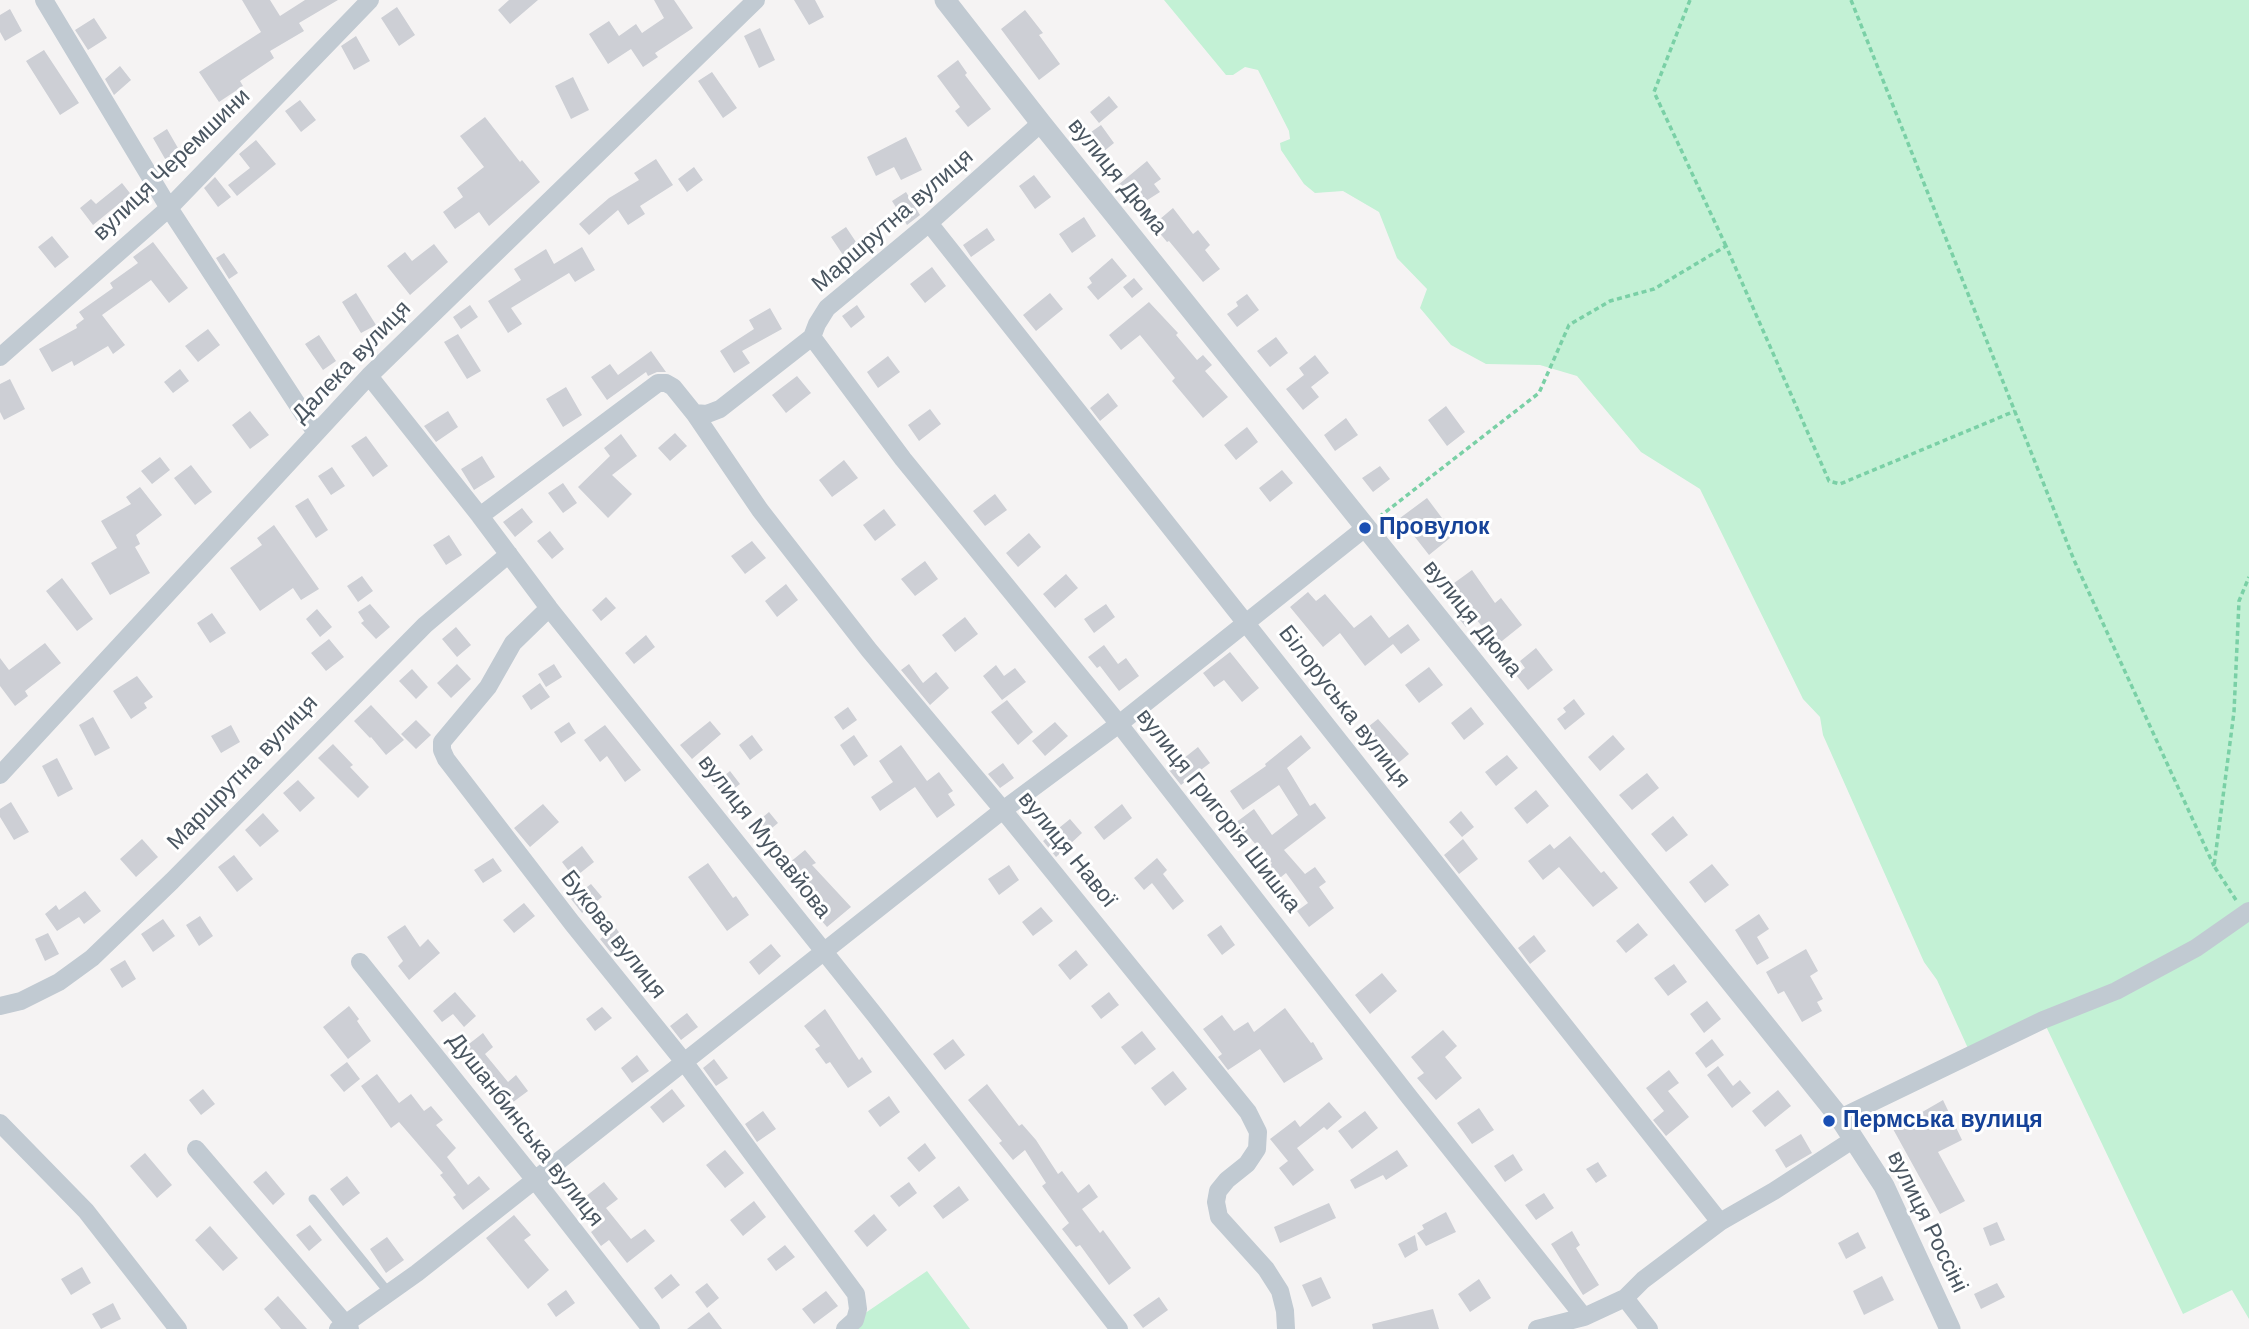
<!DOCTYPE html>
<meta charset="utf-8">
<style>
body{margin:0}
canvas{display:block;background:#f5f3f3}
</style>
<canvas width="2249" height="1329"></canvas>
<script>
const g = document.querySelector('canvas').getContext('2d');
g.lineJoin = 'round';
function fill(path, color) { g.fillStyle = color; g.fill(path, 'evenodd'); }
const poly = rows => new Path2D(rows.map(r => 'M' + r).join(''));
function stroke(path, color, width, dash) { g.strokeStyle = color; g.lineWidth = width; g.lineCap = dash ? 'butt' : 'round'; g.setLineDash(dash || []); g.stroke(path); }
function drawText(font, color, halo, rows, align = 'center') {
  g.font = font + ' Arial,sans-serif'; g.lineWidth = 6; g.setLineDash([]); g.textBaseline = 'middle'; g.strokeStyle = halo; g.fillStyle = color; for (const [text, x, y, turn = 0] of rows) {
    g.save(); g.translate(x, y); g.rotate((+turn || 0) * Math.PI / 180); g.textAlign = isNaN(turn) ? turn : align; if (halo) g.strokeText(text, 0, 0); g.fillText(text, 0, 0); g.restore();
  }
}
fill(poly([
 [1164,0,2249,0,2249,1319,2232,1290,2183,1314,2043,1020,1971,1055,1937,980,1924,962,1823,735,1820,717,1803,699,1700,489,1641,452,1577,376,1540,365,1486,364,1451,345,1420,308,1427,289,1397,258,1379,212,1343,191,1315,193,1304,184,1281,150,1280,143,1290,139,1289,131,1258,70,1245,67,1233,75,1226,75],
 [927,1271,970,1329,844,1329,855,1320]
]), '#c3f1d5');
fill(poly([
 [242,0,270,0,280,16,305,0,338,0,299,23,304,31,270,51,274,58,240,81,243,86,219,102,199,72,261,32],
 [509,0,538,0,510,24,498,10],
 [654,0,674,0,693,28,655,53,658,57,643,67,631,49,608,64,589,34,609,21,619,36,636,24,642,33,664,18],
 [794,0,815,0,824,17,809,25],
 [397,7,415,35,399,46,381,18],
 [10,9,22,31,5,41,0,32,0,15],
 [1025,10,1043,33,1039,35,1060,64,1039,80,1001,29],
 [94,18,107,38,88,50,75,30],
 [760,28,775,60,759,68,744,36],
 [356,36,370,61,354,70,341,46],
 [44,50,79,103,60,115,26,61],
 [958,60,967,73,965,75,991,109,968,127,955,111,960,107,937,76],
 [120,66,131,80,114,95,105,79],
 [712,72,737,108,723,118,698,81],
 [573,77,589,110,571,119,555,86],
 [1109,96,1118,107,1099,123,1090,112],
 [300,100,316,120,301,132,285,111],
 [485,117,520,162,522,160,540,182,489,226,479,212,455,229,443,212,463,197,457,188,484,167,460,136],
 [1101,125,1114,143,1098,156,1084,137],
 [167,129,182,155,168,164,153,138],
 [906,137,922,170,901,180,894,167,876,176,867,157],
 [256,140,276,164,237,196,228,185,250,168,239,154],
 [656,159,673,185,640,206,645,214,628,225,618,210,589,235,579,224,609,198,639,180,634,173],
 [1147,161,1161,179,1154,184,1160,192,1138,206,1134,200,1131,202,1118,185],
 [694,167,703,180,687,192,678,179],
 [1034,175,1051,197,1035,209,1019,186],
 [215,177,231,197,218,207,204,188],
 [122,183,140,206,130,215,120,203,93,225,80,208,91,199,96,204],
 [906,192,920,215,907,225,892,201],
 [1173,208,1193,234,1198,230,1210,245,1205,250,1220,269,1203,282,1169,241,1167,242,1153,225],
 [1084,217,1096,236,1072,253,1059,234],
 [846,227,858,245,843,255,831,237],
 [987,228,995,240,971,257,963,245],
 [52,236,69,257,55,268,38,247],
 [153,242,188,288,169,303,151,280,102,315,125,345,113,354,108,346,74,366,72,361,52,372,39,349,77,328,76,325,84,319,79,312,113,288,110,283,138,263,133,257],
 [434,244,448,262,410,295,387,266,405,252,412,261],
 [582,247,595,270,575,282,569,273,511,308,522,324,508,333,488,301,521,280,514,269,546,249,554,264],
 [224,253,238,273,229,279,216,258],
 [1112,258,1127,276,1098,300,1087,287,1092,283,1089,278],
 [932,267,946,286,925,303,910,284],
 [1134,278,1143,289,1132,298,1123,287],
 [356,293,376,325,361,333,342,302],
 [1050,293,1063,309,1036,331,1023,315],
 [1247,294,1259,310,1237,327,1227,314,1238,306,1236,302],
 [1149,302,1178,333,1176,335,1197,360,1203,355,1212,365,1205,371,1228,397,1203,418,1172,381,1175,378,1140,335,1121,350,1109,335],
 [470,305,478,317,461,329,453,317],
 [857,305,865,317,851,328,842,316],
 [770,308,782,329,742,351,750,363,734,373,720,351,754,329,749,320],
 [208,329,220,345,198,362,185,346],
 [458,334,481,371,467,379,444,342],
 [319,335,336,361,323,370,305,344],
 [1276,337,1288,353,1270,367,1257,351],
 [651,351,666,372,657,372,648,376,646,372,607,400,591,377,610,364,618,375],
 [1315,355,1329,373,1311,387,1319,397,1303,410,1286,389,1304,375,1299,368],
 [888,356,900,372,878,388,867,372],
 [180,369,189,381,173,393,164,382],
 [797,376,811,393,786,413,772,395],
 [10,379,25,409,4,420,0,412,0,384],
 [566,387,582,415,563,427,546,399],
 [1108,393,1118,406,1100,421,1090,408],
 [1446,406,1465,432,1447,446,1428,420],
 [930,409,941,424,919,441,908,425],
 [250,411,269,435,250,449,232,425],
 [448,411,458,427,436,442,424,426],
 [1346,418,1358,435,1335,451,1324,435],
 [1247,427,1258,442,1236,460,1224,445],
 [675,433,687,446,670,461,658,448],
 [621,434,637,456,612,475,632,494,608,518,578,487,610,456,604,448],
 [366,436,388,466,373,477,351,446],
 [482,456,495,477,474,490,461,469],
 [160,457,170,470,152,484,141,471],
 [844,460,858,478,832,497,819,480],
 [191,465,212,492,195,505,174,478],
 [1380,466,1390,479,1373,492,1362,478],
 [332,467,345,486,331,495,318,476],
 [1282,470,1293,483,1270,502,1259,488],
 [563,483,577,503,563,513,548,493],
 [140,487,162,515,136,535,140,544,135,547,150,573,110,595,91,563,117,548,101,521,131,504,126,497],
 [995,494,1007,510,985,526,973,511],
 [308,498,328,530,316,538,295,506],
 [1427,498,1442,518,1437,521,1450,538,1429,555,1400,518],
 [522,508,533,522,515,537,503,522],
 [884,509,896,525,875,541,863,525],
 [274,525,319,589,301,600,293,588,260,611,230,568,262,545,257,538],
 [550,531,564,549,552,559,537,541],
 [1029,533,1041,547,1018,567,1006,553],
 [449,535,462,555,446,565,433,545],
 [752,541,766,558,745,574,731,556],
 [925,561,938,579,915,596,901,579],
 [1472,570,1495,603,1501,598,1522,625,1497,645,1476,619,1466,627,1455,614,1465,606,1450,586],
 [1066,574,1078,588,1055,608,1043,594],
 [362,576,373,591,358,602,347,586],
 [62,578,93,619,77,631,46,591],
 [786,584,798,600,777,617,765,601],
 [1308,592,1316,601,1325,594,1354,628,1371,615,1389,638,1408,624,1420,640,1401,654,1393,644,1365,666,1340,633,1323,647,1290,607],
 [606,597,616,608,601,621,592,610],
 [370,604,390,627,376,639,361,623,364,621,358,612],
 [1106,604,1115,617,1094,633,1084,619],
 [317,609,332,627,320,637,306,619],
 [212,613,226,633,210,643,197,623],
 [965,617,978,634,955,652,942,635],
 [456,627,471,645,457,657,442,639],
 [646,635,655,647,634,664,625,653],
 [329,639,344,657,326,671,311,653],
 [45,643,61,663,25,691,28,696,15,706,0,686,0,658,9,670],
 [1104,645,1118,664,1126,658,1139,676,1119,691,1100,666,1097,668,1088,657],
 [1536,648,1553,670,1528,690,1516,675,1525,668,1520,661],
 [1230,652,1259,688,1242,702,1224,680,1214,687,1203,673],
 [457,664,471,679,451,698,437,683],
 [554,664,562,677,546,687,538,674],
 [909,664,923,683,936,672,949,688,930,705,901,670],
 [996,665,1004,676,1015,668,1026,682,1002,700,983,676],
 [1429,667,1443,685,1419,703,1405,685],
 [412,669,428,687,416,699,399,681],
 [137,676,153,697,144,703,147,708,131,719,113,691],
 [540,683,550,697,531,710,522,696],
 [1574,699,1585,714,1565,730,1557,719,1566,712,1563,708],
 [1007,700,1033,732,1018,745,991,712],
 [371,705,404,740,386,755,371,737,370,738,354,721],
 [848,707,857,720,843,730,834,717],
 [1471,707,1484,724,1464,740,1451,723],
 [93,717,110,748,95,756,79,725],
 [1378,719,1409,754,1390,770,1375,752,1379,749,1364,730],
 [416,720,431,735,416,749,401,734],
 [710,721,721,734,692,759,680,745],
 [569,722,576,733,561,743,554,732],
 [1055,722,1068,736,1045,756,1032,741],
 [231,725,240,742,221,753,211,736],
 [605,725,641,770,625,782,607,756,600,762,584,740],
 [752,735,763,750,750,760,739,745],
 [854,735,868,756,854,766,840,745],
 [1301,735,1311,748,1287,768,1310,806,1315,803,1326,818,1284,850,1305,874,1315,867,1326,882,1319,887,1334,908,1309,927,1297,911,1308,903,1286,873,1271,885,1260,873,1272,863,1251,839,1240,847,1227,829,1254,809,1272,835,1298,815,1279,785,1243,810,1230,791,1266,766,1265,764],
 [1613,735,1625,749,1600,771,1588,757],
 [333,744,353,765,350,767,369,787,358,798,318,758],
 [901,745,927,781,939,772,953,791,948,794,955,805,937,818,915,787,880,811,871,797,893,782,879,761],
 [1198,747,1210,763,1181,785,1169,770],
 [1507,755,1518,768,1496,786,1485,772],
 [57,758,73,789,58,797,42,766],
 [1003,763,1014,778,1000,788,988,774],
 [730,771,740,784,723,797,713,785],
 [1647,773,1659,788,1632,810,1619,795],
 [298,780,315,798,300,812,283,793],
 [1536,790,1549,806,1527,824,1514,808],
 [11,802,29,832,14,840,0,817,0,809],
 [543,804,559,822,530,847,514,828],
 [1122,804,1132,818,1104,840,1094,827],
 [1461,811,1474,827,1462,837,1449,822],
 [769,812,778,823,761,837,752,826],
 [263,813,279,831,260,847,245,830],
 [1673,816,1688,835,1666,852,1651,834],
 [1070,819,1082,833,1056,857,1043,841],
 [1570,836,1601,873,1604,871,1618,888,1593,907,1559,867,1543,880,1528,861,1550,844,1554,849],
 [142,839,158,857,136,877,120,859],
 [1463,839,1478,859,1459,874,1444,855],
 [582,846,594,862,574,878,562,862],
 [805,850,816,863,812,865,851,907,827,927,814,912,820,907,797,878,795,879,784,867],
 [234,855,253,879,237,892,218,867],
 [493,858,502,871,483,883,474,870],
 [1157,858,1167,870,1163,874,1184,901,1173,910,1152,883,1144,890,1134,878],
 [708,863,733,898,736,896,749,915,727,931,688,877],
 [1712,864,1729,885,1705,903,1689,882],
 [1009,865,1019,880,999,895,988,879],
 [591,884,602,897,582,913,571,899],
 [85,891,101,911,84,924,79,917,57,931,45,914,56,905,59,910],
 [524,903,535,916,514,933,503,920],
 [1041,907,1053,921,1033,936,1022,922],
 [1759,914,1769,929,1757,937,1769,958,1757,965,1735,930],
 [200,916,213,936,199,946,186,925],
 [163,919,175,936,153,952,141,934],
 [1638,923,1648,935,1626,953,1616,941],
 [405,925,420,947,428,939,440,953,409,980,398,966,403,961,387,937],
 [1221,925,1235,945,1222,955,1207,935],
 [616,928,627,944,612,954,600,939],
 [48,933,59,954,45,961,35,939],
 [1534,935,1546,951,1530,964,1518,948],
 [771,944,781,956,759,975,749,962],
 [1806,949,1818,971,1810,976,1823,999,1817,1002,1822,1011,1802,1022,1784,991,1778,994,1766,972],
 [1076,950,1088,965,1070,980,1058,965],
 [125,960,136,979,122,988,110,969],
 [1674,964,1687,982,1668,996,1654,978],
 [1382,973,1397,991,1370,1014,1355,995],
 [455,992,476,1016,464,1027,453,1014,442,1022,433,1011],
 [1109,992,1119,1005,1101,1019,1091,1006],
 [1707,1001,1721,1019,1704,1033,1690,1014],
 [349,1006,359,1019,357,1021,371,1041,348,1059,323,1027],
 [602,1007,612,1018,595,1031,586,1019],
 [1285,1008,1311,1043,1313,1042,1323,1059,1284,1083,1260,1049,1228,1070,1218,1057,1222,1054,1203,1029,1222,1015,1234,1031,1248,1022,1254,1032],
 [825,1009,859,1060,862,1057,872,1072,848,1088,830,1062,826,1064,815,1049,820,1046,804,1026],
 [687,1013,698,1027,681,1040,670,1026],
 [1443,1030,1457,1046,1445,1057,1462,1078,1436,1100,1417,1078,1424,1073,1411,1057],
 [1142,1031,1156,1049,1135,1065,1121,1047],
 [483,1033,493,1047,485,1054,508,1082,516,1075,528,1091,505,1108,460,1051],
 [953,1039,965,1055,945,1070,933,1054],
 [1712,1039,1724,1055,1706,1068,1695,1053],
 [637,1055,649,1071,632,1083,621,1068],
 [714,1059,728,1078,716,1086,703,1068],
 [347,1062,360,1079,344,1092,330,1075],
 [1718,1066,1733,1086,1740,1080,1751,1093,1732,1108,1707,1075],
 [1669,1070,1679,1083,1668,1091,1689,1117,1666,1136,1653,1120,1664,1111,1646,1088],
 [1173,1071,1187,1089,1165,1106,1151,1088],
 [377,1074,399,1103,411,1094,424,1111,431,1106,443,1120,436,1125,456,1148,447,1157,468,1185,479,1176,490,1189,463,1210,453,1197,456,1195,440,1175,443,1173,399,1122,391,1128,361,1086],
 [987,1084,1019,1126,1022,1124,1036,1140,1058,1174,1062,1171,1078,1193,1089,1184,1098,1197,1082,1209,1100,1233,1103,1230,1131,1268,1109,1285,1080,1245,1076,1247,1062,1229,1069,1223,1042,1186,1046,1183,1025,1150,1013,1160,999,1143,1002,1141,968,1100],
 [203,1089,215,1104,201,1115,189,1100],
 [672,1089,685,1106,663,1123,650,1107],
 [1778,1090,1791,1106,1765,1127,1752,1111],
 [889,1096,900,1112,880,1127,868,1111],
 [1943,1100,1962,1140,1938,1152,1965,1201,1940,1214,1893,1129],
 [1329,1102,1342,1117,1327,1130,1324,1127,1297,1148,1314,1170,1293,1186,1279,1168,1288,1161,1270,1139,1295,1120,1300,1127],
 [1479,1108,1494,1130,1472,1144,1457,1123],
 [763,1111,776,1129,757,1142,745,1124],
 [1365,1111,1378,1128,1352,1149,1338,1131],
 [1801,1134,1812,1153,1786,1168,1775,1150],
 [925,1143,936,1158,919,1172,907,1158],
 [725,1150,744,1173,725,1188,706,1165],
 [1397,1150,1408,1166,1386,1180,1383,1175,1355,1189,1350,1180],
 [145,1153,172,1185,157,1198,130,1166],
 [1513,1154,1523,1170,1505,1182,1494,1166],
 [1598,1162,1607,1176,1596,1183,1586,1169],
 [266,1171,285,1194,273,1205,253,1182],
 [347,1176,360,1193,343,1206,330,1189],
 [604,1182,618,1199,606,1208,631,1239,645,1229,655,1241,627,1263,609,1240,601,1246,591,1232,600,1225,581,1200],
 [909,1182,917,1193,899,1207,890,1196],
 [959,1186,969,1200,943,1219,933,1206],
 [1544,1193,1554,1208,1536,1220,1525,1205],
 [754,1201,766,1217,743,1236,730,1220],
 [1329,1203,1336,1218,1280,1243,1274,1227],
 [1446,1212,1456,1232,1426,1246,1417,1233,1424,1229,1422,1225],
 [874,1214,887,1230,867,1247,854,1231],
 [514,1215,531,1235,524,1240,549,1270,528,1289,486,1238],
 [1997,1222,2005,1240,1990,1246,1983,1228],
 [310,1225,322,1240,309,1251,296,1235],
 [210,1226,238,1258,223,1271,195,1240],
 [1572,1231,1580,1245,1576,1248,1599,1285,1583,1295,1551,1244],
 [1858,1232,1866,1248,1846,1259,1838,1243],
 [1415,1235,1418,1250,1405,1258,1398,1244],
 [387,1237,404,1260,386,1273,370,1249],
 [785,1245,795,1257,776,1271,767,1259],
 [82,1267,91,1283,71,1295,61,1279],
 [671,1274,680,1285,662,1299,654,1288],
 [1882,1276,1894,1300,1864,1315,1853,1291],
 [1321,1277,1331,1298,1312,1307,1302,1285],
 [1479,1279,1491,1298,1470,1312,1458,1294],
 [707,1283,719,1298,707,1308,695,1292],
 [1997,1283,2005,1297,1981,1309,1974,1294],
 [566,1290,575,1303,556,1317,547,1304],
 [826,1291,838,1306,814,1324,802,1309],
 [278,1296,307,1329,281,1329,264,1309],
 [1159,1297,1168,1310,1143,1328,1133,1315],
 [113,1303,121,1319,101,1329,92,1314],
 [1433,1309,1439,1329,1373,1329,1372,1324],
 [709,1312,722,1329,687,1329]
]), '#cdcfd5');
stroke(poly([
 [1690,0,1654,92,1726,246],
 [1851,0,2074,560,2214,866],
 [1379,517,1539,393,1569,325,1610,301,1654,289,1726,246,1829,481,1840,484,2015,411],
 [2236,900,2214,866,2234,712,2239,601,2249,577]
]), '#7ad0a6', 3.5, [5, 3.5]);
stroke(poly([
 [313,1199,389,1293]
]), '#c1cad2', 9);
stroke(poly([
 [44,0,169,208,316,433],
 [929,223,1720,1222],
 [812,337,903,459,1119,724,1410,1098,1584,1317],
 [0,357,169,208,370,0],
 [369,376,480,516,549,608,874,1014,1119,1329],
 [694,413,760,510,869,650,1003,810,1248,1112,1258,1132,1257,1149,1247,1164,1227,1180,1218,1191,1216,1202,1219,1217,1266,1269,1280,1291,1285,1311,1286,1329],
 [480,516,658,383,666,383,673,387,694,413,707,414,720,409,812,337,817,324,827,308,929,223,1041,123],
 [549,608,513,643,488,687,442,742,442,750,446,759,572,923,685,1063,856,1294,858,1309,855,1320,845,1329],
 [0,775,369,376,756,0],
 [360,962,535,1180,651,1329],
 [0,1006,21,1001,59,982,92,958,172,881,425,625,509,554],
 [1840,1118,2043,1020,2116,991,2196,948,2249,911],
 [0,1123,86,1211,178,1329],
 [196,1149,350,1329],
 [1625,1298,1649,1329],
 [338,1329,417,1273,1003,810,1119,724,1365,528],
 [1537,1329,1584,1317,1625,1298,1643,1280,1720,1222,1774,1191,1854,1139]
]), '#c1cad2', 18);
stroke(poly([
 [945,0,1041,123,1840,1118,1884,1186,1950,1329]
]), '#c1cad2', 21);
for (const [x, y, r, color] of [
 [1365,528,7,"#1a4fb4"],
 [1829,1121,7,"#1a4fb4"]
]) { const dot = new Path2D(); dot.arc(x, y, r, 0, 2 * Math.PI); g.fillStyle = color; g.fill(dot); stroke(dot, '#fff', 2.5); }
drawText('23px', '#4a5661', '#fff', [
 ["вулиця Черемшини",172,165,-44],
 ["вулиця Дюма",1117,177,51],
 ["Маршрутна вулиця",893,221,-41],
 ["Далека вулиця",352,362,-46],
 ["вулиця Дюма",1472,619,51],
 ["Білоруська вулиця",1344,707,52],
 ["Маршрутна вулиця",243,773,-46],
 ["вулиця Григорія Шишка",1218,811,52],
 ["вулиця Муравйова",764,837,52],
 ["вулиця Навої",1067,850,51],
 ["Букова вулиця",613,935,52],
 ["Душанбинська вулиця",525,1130,52],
 ["вулиця Россіні",1927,1222,64]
]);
drawText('bold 23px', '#164399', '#fff', [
 ["Провулок",1379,528],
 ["Пермська вулиця",1843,1121]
], 'left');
</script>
